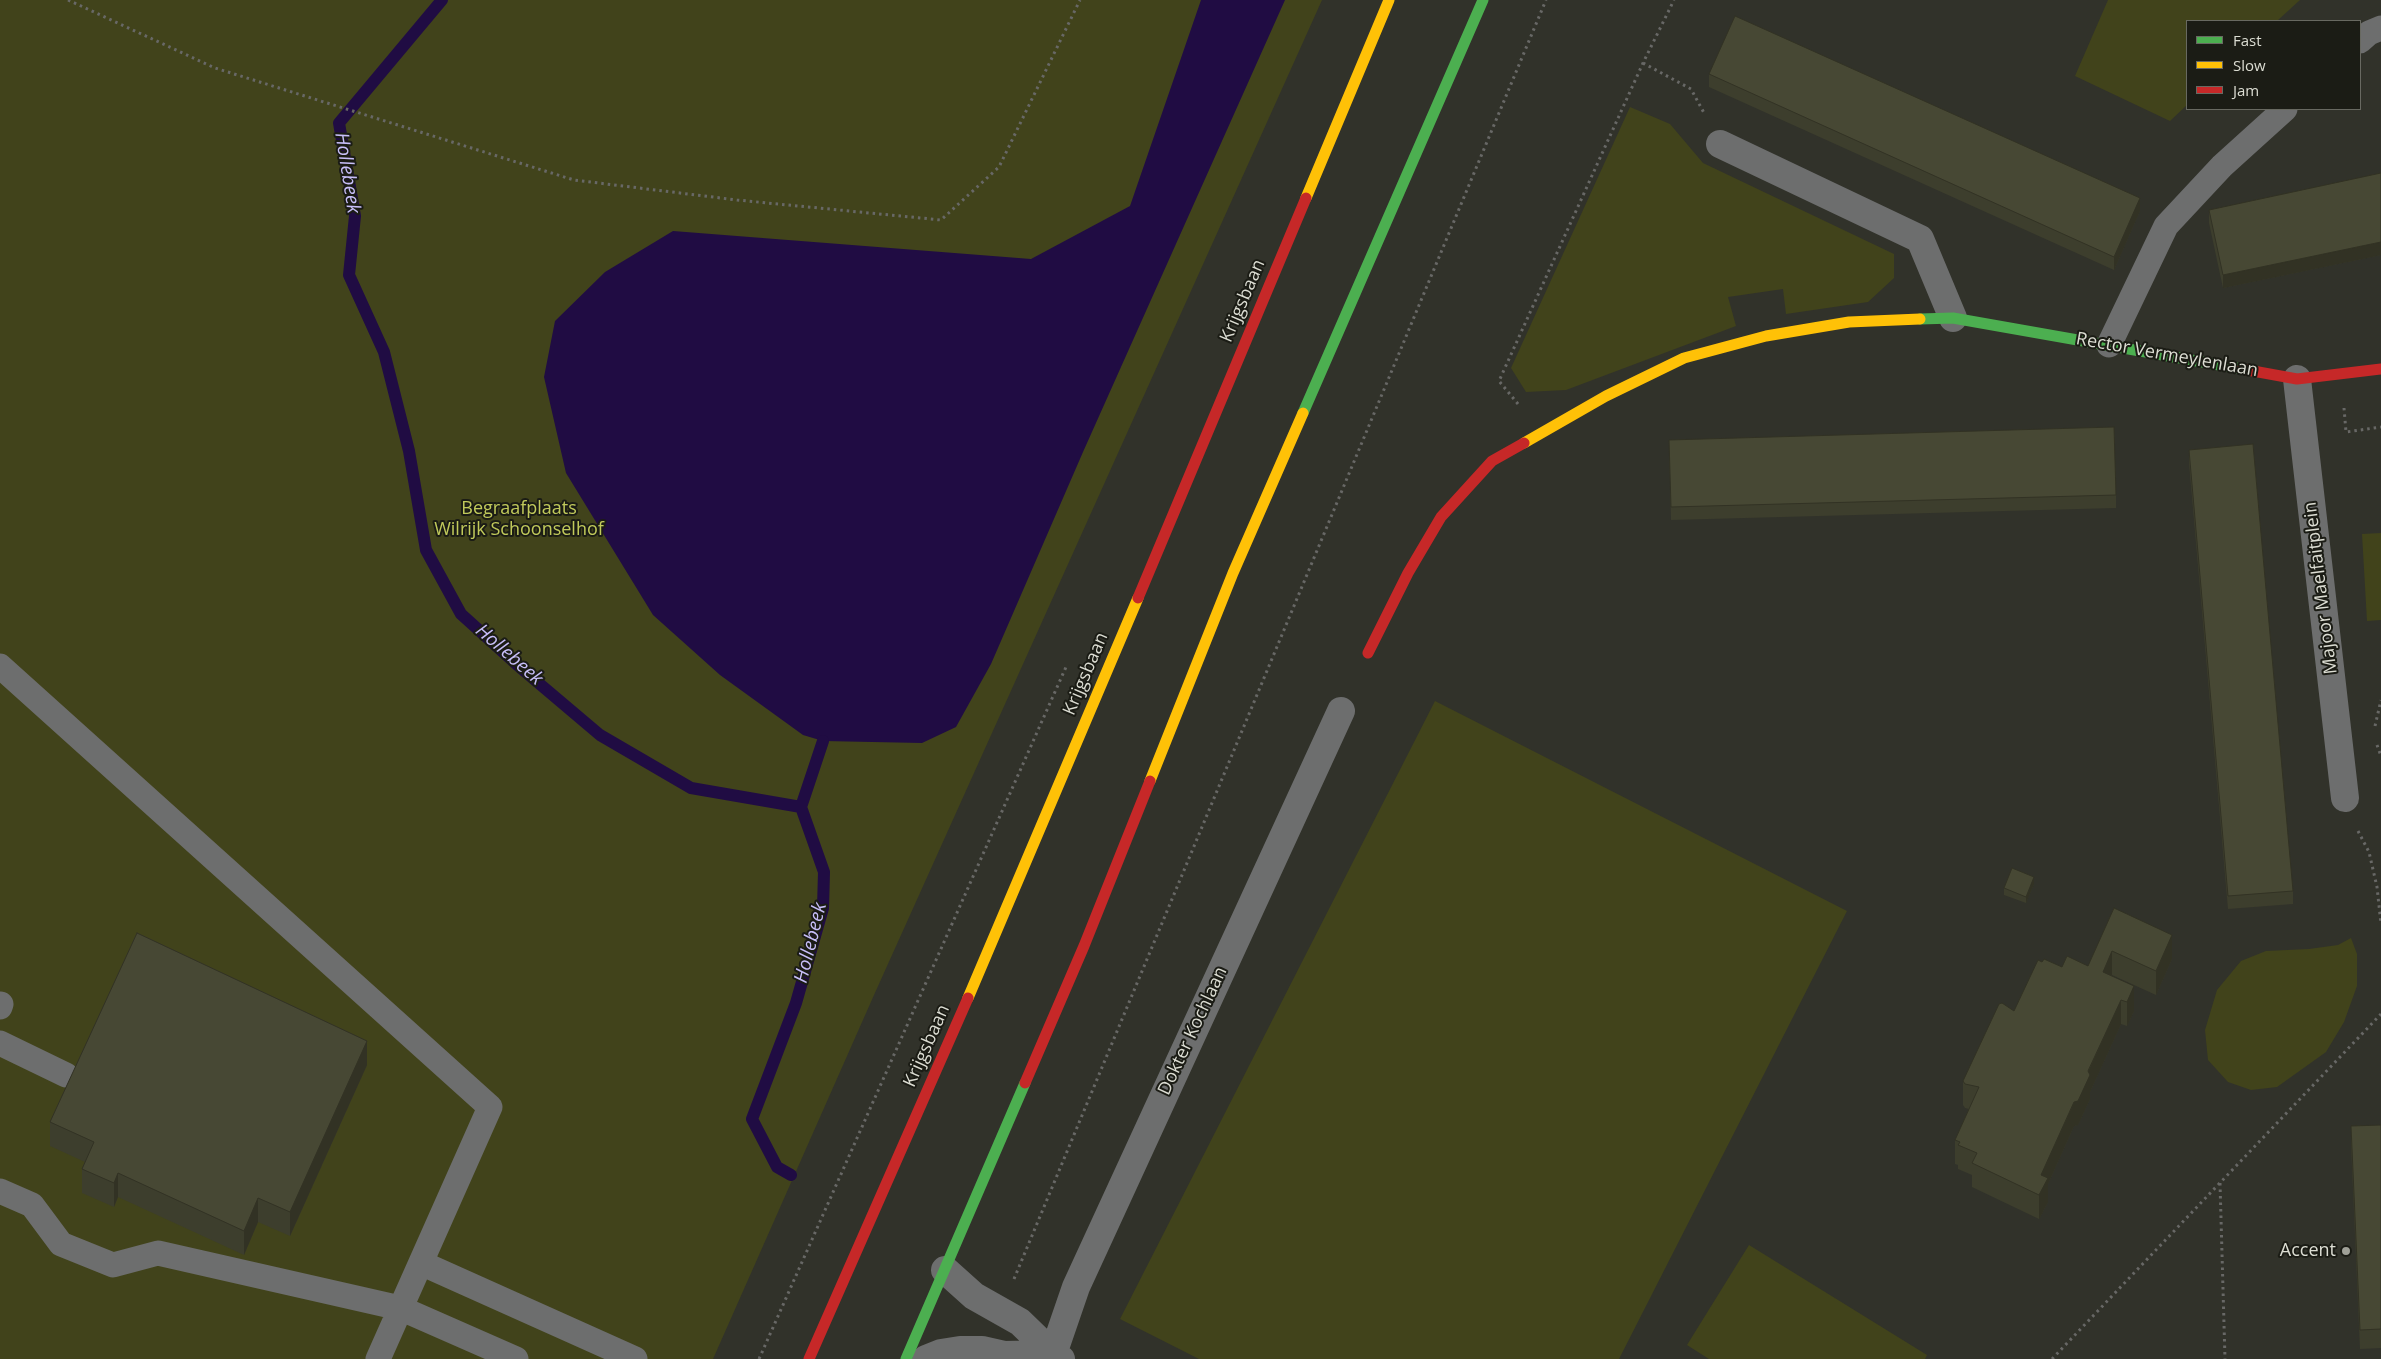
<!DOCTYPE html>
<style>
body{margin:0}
#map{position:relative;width:2381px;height:1359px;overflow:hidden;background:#31322a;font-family:"Open Sans",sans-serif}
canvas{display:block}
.legend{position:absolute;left:2186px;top:20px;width:175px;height:90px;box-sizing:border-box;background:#1b1c15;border:1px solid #686961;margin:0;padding:6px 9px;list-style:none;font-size:15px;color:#dcddd3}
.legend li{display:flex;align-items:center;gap:10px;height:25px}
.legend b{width:25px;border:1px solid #686961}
</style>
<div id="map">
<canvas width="2381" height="1359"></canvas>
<ul class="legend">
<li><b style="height:6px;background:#4caf50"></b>Fast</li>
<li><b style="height:6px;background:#ffc107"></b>Slow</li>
<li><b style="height:6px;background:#c62828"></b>Jam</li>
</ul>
</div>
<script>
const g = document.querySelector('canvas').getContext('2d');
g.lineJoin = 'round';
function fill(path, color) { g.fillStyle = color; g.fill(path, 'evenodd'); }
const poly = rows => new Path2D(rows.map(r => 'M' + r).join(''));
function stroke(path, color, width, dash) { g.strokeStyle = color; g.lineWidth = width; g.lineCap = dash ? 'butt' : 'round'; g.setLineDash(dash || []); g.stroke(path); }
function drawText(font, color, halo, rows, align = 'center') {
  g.font = font + ' "Open Sans",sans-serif'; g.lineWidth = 4; g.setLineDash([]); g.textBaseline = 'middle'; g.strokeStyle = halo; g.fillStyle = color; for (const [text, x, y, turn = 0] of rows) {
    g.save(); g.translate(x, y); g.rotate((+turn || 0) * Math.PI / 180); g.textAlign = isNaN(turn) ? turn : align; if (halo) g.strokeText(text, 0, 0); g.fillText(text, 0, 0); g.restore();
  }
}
fill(poly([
 [0,0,1322,0,874,995,713,1359,0,1359],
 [2108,0,2300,0,2277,21,2187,21,2187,105,2170,121,2075,76],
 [1630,107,1670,124,1703,163,1894,254,1894,278,1868,302,1786,314,1783,289,1728,297,1736,326,1566,390,1526,392,1511,368],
 [2381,533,2381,620,2367,621,2362,534],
 [1435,701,1847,911,1619,1359,1199,1359,1120,1319],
 [2351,938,2357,954,2357,986,2344,1022,2326,1052,2277,1087,2251,1090,2228,1082,2208,1060,2205,1030,2217,990,2241,961,2266,951,2309,949,2338,945],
 [1749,1245,1927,1355,1925,1359,1709,1359,1687,1345]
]), '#41431b');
fill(poly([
 [1201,0,1285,0,1083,452,991,664,956,727,922,743,823,741,803,735,720,675,653,615,566,473,544,377,555,321,605,272,673,231,1031,259,1130,206]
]), '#200c43');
stroke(poly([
 [442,0,339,123,355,216,349,275,384,352,409,451,426,550,461,614,522,669,600,735,691,788,801,807,824,872,823,908,796,1003,752,1119,777,1167,791,1175],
 [801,807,823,741]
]), '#200c43', 12);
stroke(poly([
 [68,0,215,68,574,180,737,200,941,220,999,167,1080,0],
 [1643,63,1691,89,1704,113],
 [1518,404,1499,381,1643,63,1674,0],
 [2344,408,2346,432,2381,427],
 [2375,726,2381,700],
 [2377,745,2381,756],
 [2358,831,2369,852,2377,887,2381,924],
 [2220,1183,2225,1359],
 [1014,1279,1546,0],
 [759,1359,1066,667],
 [2052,1359,2381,1014]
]), '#686866', 3, [2.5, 4]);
stroke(poly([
 [2360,41,2369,33,2381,28],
 [2109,345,2166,226,2222,166,2285,109],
 [0,666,490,1107,378,1359],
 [0,1007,1,1004],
 [0,1043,66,1075],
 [0,1191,32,1205,61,1244,113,1265,158,1253,400,1308,516,1359],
 [421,1263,635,1359]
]), '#6d6e6e', 25);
stroke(poly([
 [1720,144,1920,239,1953,318],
 [2297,379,2345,798],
 [945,1270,974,1296,1020,1322,1053,1354,1061,1359],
 [1053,1354,1076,1287,1341,711],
 [926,1359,941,1353,960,1350,982,1350,1004,1355,1053,1354]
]), '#6d6e6e', 28);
stroke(poly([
 [1920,319,1953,318,2242,369],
 [1303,413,1483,0],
 [906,1359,1025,1083]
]), '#4caf50', 11);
stroke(poly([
 [1306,198,1389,0],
 [1524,443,1606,396,1684,358,1766,336,1849,322,1920,319],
 [1150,781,1233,573,1303,413],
 [968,998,1138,598]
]), '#ffc107', 11);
stroke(poly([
 [2242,369,2297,379,2381,369],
 [1138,598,1306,198],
 [1368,653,1408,573,1441,517,1492,461,1524,443],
 [1025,1083,1084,946,1150,781],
 [809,1359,968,998]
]), '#c62828', 11);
fill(poly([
 [1709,74,2140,211,2114,270,1709,87],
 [2381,173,2381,255,2223,288,2209,223,2209,210],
 [1669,440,2116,495,2116,508,1671,520],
 [2189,450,2293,891,2293,904,2228,909,2189,463],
 [2034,884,2026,903,2004,895,2004,888],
 [2114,908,2172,959,2156,995,2112,975,2112,976,2134,1011,2127,1026,2121,1024,2090,1092,2090,1099,2078,1125,2074,1126,2048,1184,2048,1202,2039,1219,1972,1187,1972,1175,1958,1169,1958,1165,1955,1164,1955,1140,1969,1109,1965,1108,1963,1105,1963,1081,2014,1011,2042,962,2062,967,2088,966],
 [367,1065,290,1236,258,1222,244,1255,118,1197,114,1207,82,1193,82,1169,85,1162,50,1146,50,1122],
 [2381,1125,2381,1348,2360,1349,2351,1145,2351,1126]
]), '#3d3e2d');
fill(poly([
 [2140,198,2140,211,2114,270,2114,257],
 [2381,242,2381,255,2223,288,2223,275],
 [2034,877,2034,884,2026,903,2026,897],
 [2172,935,2172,959,2156,995,2156,971],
 [2112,951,2112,975,2103,996,2103,972],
 [2134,986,2134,1011,2127,1026,2127,1002],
 [2121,1000,2121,1024,2090,1092,2090,1099,2078,1125,2074,1126,2048,1184,2048,1202,2039,1219,2039,1195,2041,1175],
 [367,1041,367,1065,290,1236,290,1212],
 [118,1173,118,1197,114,1207,114,1183],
 [258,1198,258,1222,244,1255,244,1231]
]), '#323224');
const building = poly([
 [1735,16,2140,198,2114,257,1709,74,1735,16],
 [2381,173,2381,242,2223,275,2209,210,2381,173],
 [2114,427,2116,495,1671,507,1669,440,2114,427],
 [2253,444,2293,891,2228,896,2189,450,2253,444],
 [2012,868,2034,877,2026,897,2004,888,2012,868],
 [2114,908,2172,935,2156,971,2112,951,2103,972,2134,986,2127,1002,2121,1000,2088,1071,2090,1075,2078,1101,2074,1102,2041,1175,2048,1178,2039,1195,1972,1163,1977,1153,1958,1145,1960,1142,1955,1140,1979,1087,1965,1084,1963,1081,1999,1004,2002,1003,2014,1011,2038,960,2042,962,2044,959,2062,967,2067,956,2088,966,2114,908],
 [137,933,367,1041,290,1212,258,1198,244,1231,118,1173,114,1183,82,1169,94,1142,50,1122,137,933],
 [2381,1125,2381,1329,2360,1330,2351,1126,2381,1125]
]);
fill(building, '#474834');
stroke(building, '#323224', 1);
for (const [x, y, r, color] of [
 [2346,1251,5,"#a0a198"]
]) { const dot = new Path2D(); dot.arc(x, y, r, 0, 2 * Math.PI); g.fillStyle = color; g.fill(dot); stroke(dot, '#1b1c15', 2); }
drawText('18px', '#dcddd3', '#1b1c15', [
 ["Krijgsbaan",1243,301,-67],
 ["Rector Vermeylenlaan",2167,355,10],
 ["Majoor Maelfaitplein",2321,588,-97],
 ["Krijgsbaan",1086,674,-67],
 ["Dokter Kochlaan",1193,1031,-65],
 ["Krijgsbaan",927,1046,-66]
]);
drawText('18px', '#c1ca5b', '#1b1c15', [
 ["Begraafplaats",519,509],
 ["Wilrijk Schoonselhof",519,530]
]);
drawText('18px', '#dcddd3', '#1b1c15', [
 ["Accent",2336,1251]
], 'right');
drawText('italic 19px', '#c7bef8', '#1b1c15', [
 ["Hollebeek",347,173,81],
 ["Hollebeek",509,655,41],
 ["Hollebeek",811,943,-76]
]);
</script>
